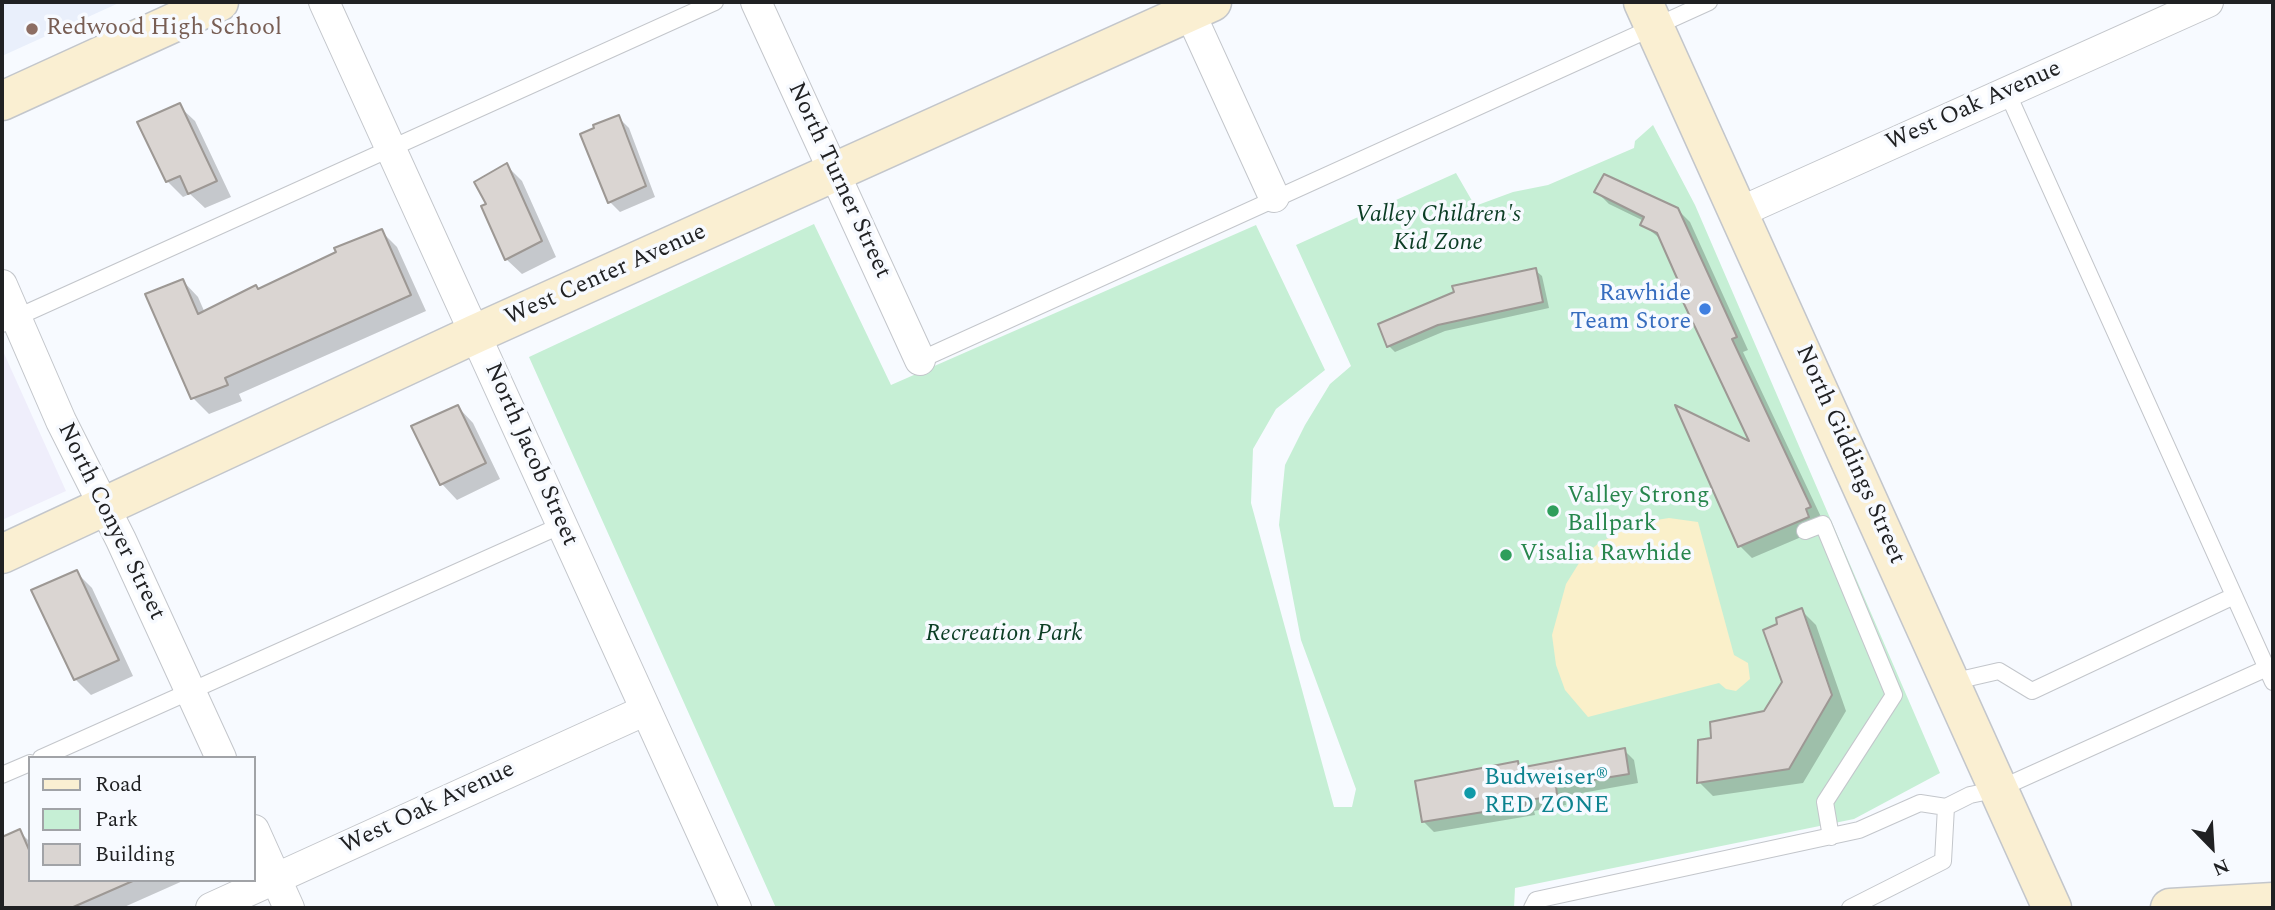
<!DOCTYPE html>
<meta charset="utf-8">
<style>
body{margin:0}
#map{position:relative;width:2275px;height:910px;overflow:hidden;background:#f7faff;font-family:Spectral,serif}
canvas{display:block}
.frame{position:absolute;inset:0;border:4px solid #202123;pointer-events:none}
.legend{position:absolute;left:28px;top:756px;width:228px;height:126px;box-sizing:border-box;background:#f7faff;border:2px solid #a1a3a7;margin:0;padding:9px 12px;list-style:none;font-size:21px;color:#202123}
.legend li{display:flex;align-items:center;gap:14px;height:35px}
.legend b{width:35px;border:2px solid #a1a3a7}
.north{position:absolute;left:2177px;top:812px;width:70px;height:70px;-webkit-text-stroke:5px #f7faff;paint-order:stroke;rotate:156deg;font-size:19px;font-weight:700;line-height:28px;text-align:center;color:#202123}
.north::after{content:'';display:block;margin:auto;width:24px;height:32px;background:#202123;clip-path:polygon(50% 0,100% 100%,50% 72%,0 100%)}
</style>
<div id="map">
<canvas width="2275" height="910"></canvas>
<div class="frame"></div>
<ul class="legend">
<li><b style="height:9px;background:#faefd2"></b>Road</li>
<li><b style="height:19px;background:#c6efd5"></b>Park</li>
<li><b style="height:19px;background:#dad5d2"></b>Building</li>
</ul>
<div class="north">N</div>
</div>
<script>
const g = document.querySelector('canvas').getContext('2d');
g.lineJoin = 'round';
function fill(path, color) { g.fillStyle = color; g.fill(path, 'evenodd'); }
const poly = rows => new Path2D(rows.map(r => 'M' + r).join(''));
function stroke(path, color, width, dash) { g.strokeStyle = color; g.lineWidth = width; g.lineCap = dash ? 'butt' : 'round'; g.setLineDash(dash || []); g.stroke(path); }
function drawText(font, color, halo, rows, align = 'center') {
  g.font = font + ' Spectral,serif'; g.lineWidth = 7; g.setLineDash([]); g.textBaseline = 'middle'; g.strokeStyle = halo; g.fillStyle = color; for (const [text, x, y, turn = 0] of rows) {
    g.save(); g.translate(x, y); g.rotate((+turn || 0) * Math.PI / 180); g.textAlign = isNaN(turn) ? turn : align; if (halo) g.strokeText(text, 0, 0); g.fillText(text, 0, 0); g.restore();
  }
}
fill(poly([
 [2,349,66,491,2,520]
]), '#efeefb');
fill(poly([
 [2,2,121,2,2,56]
]), '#e9effb');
fill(poly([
 [1653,125,1695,205,1940,773,1854,819,1515,888,1514,908,776,908,529,357,814,224,891,385,1256,225,1325,370,1276,409,1253,449,1251,503,1334,807,1352,807,1356,789,1301,640,1279,525,1285,465,1305,425,1330,384,1351,366,1296,245,1456,173,1475,206,1513,192,1548,185,1634,148,1635,141]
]), '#c6efd5');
fill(poly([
 [1669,518,1698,522,1734,655,1748,663,1750,679,1736,691,1726,689,1719,683,1588,717,1565,690,1556,665,1552,635,1566,584,1584,555,1599,543,1638,523]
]), '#faf0ca');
fill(poly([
 [179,106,195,121,231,197,205,208,190,194,183,197,167,181],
 [618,117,629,128,655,197,620,212,610,202],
 [506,165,522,181,556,257,522,274,506,259,489,205],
 [1597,192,1677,209,1690,222,1748,350,1743,352,1822,519,1820,529,1752,558,1740,546,1678,409,1752,444,1662,240,1642,224,1644,221,1609,204],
 [381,231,397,247,426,311,239,394,242,401,209,414,193,398,147,295,183,281,198,297,205,313,256,287,259,290],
 [1535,270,1542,276,1549,308,1445,331,1395,352,1389,346,1456,293],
 [458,407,473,423,500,479,457,500,442,484,414,427],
 [76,572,92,588,133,676,91,695,75,679],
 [1801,610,1816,625,1846,711,1803,783,1713,796,1699,782,1713,740,1765,713,1783,683],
 [1624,750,1634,760,1638,783,1565,796,1566,805,1534,811,1535,815,1434,832,1424,822,1517,763,1523,769],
 [19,831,30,842,30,880,185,880,122,908,2,908,2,839]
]), '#0003');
const building = poly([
 [180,103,217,181,188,194,180,176,166,182,137,122,180,103],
 [619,115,646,186,608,203,580,134,594,128,593,125,619,115],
 [507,163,542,241,505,260,481,206,486,204,474,182,507,163],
 [1604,174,1678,208,1737,337,1732,339,1811,507,1806,509,1809,517,1738,547,1675,405,1749,441,1676,287,1680,285,1657,233,1640,225,1644,217,1594,192,1604,174],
 [382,229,411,295,225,378,228,385,191,399,145,294,183,279,198,314,256,285,258,289,336,252,334,248,382,229],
 [1536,268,1543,302,1438,325,1387,347,1378,324,1454,292,1452,286,1536,268],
 [458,405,486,463,440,485,411,426,458,405],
 [77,570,119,660,74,680,31,590,77,570],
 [1802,608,1832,695,1789,769,1697,783,1698,740,1711,738,1710,722,1764,711,1782,682,1763,630,1777,624,1776,618,1802,608],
 [1625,748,1629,774,1556,786,1557,795,1525,801,1526,805,1422,822,1415,781,1518,761,1519,768,1625,748],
 [20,829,30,852,30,880,135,880,71,908,2,908,2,837,20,829]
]);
fill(building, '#dad5d2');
stroke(building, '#9d9894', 2);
const lane = poly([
 [2007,92,2273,682],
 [2,324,715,2],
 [920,360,1709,2],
 [1805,531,1823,524,1894,695,1825,802,1831,837],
 [1951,682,1999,671,2032,691,2234,596],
 [41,758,562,525],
 [2,775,30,763],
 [1532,908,1536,900,1859,830,1920,803,1946,807,1970,795,1999,789,2267,668],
 [1850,908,1943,861,1946,807]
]);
const street = poly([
 [324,2,736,908],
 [756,2,920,360],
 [1185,2,1274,197],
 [1740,212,2208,2],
 [2,285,61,421,121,540,221,758],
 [254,830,289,908],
 [211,908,646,710]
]);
const secondary = poly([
 [1643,2,2052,908],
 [2,101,219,2],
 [2,554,475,334,1212,2],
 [2170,908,2273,902]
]);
stroke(lane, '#c3c6cb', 18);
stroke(street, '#c3c6cb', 32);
stroke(secondary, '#c3c6cb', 41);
stroke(lane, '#fff', 16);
stroke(street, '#fff', 30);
stroke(secondary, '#faefd2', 38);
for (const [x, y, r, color] of [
 [32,29,7,"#8d6e63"],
 [1705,309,7,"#3f7fe0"],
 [1553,511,7,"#2e9e5b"],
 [1506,555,7,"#2e9e5b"],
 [1470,793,7,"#0f9aa8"]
]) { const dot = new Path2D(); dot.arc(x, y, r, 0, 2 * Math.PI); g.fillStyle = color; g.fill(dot); stroke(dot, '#f7faff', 2.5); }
drawText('24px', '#785e54', '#f7faff', [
 ["Redwood High School",46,29]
], 'left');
drawText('24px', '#202123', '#f7faff', [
 ["West Oak Avenue",1974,107,-24],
 ["North Turner Street",838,181,65],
 ["West Center Avenue",606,276,-24],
 ["North Jacob Street",530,455,66],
 ["North Giddings Street",1849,455,66],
 ["North Conyer Street",110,522,64],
 ["West Oak Avenue",428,809,-25]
]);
drawText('italic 24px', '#0b3d24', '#f7faff', [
 ["Valley Children's",1438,216],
 ["Kid Zone",1438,244],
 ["Recreation Park",1004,635]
]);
drawText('24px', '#366cbe', '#f7faff', [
 ["Rawhide",1691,295],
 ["Team Store",1691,323]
], 'right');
drawText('24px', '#27864d', '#f7faff', [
 ["Valley Strong",1567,497],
 ["Ballpark",1567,525],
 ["Visalia Rawhide",1520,555]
], 'left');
drawText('24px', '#0d838f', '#f7faff', [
 ["Budweiser®",1484,779],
 ["RED ZONE",1484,807]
], 'left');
</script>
